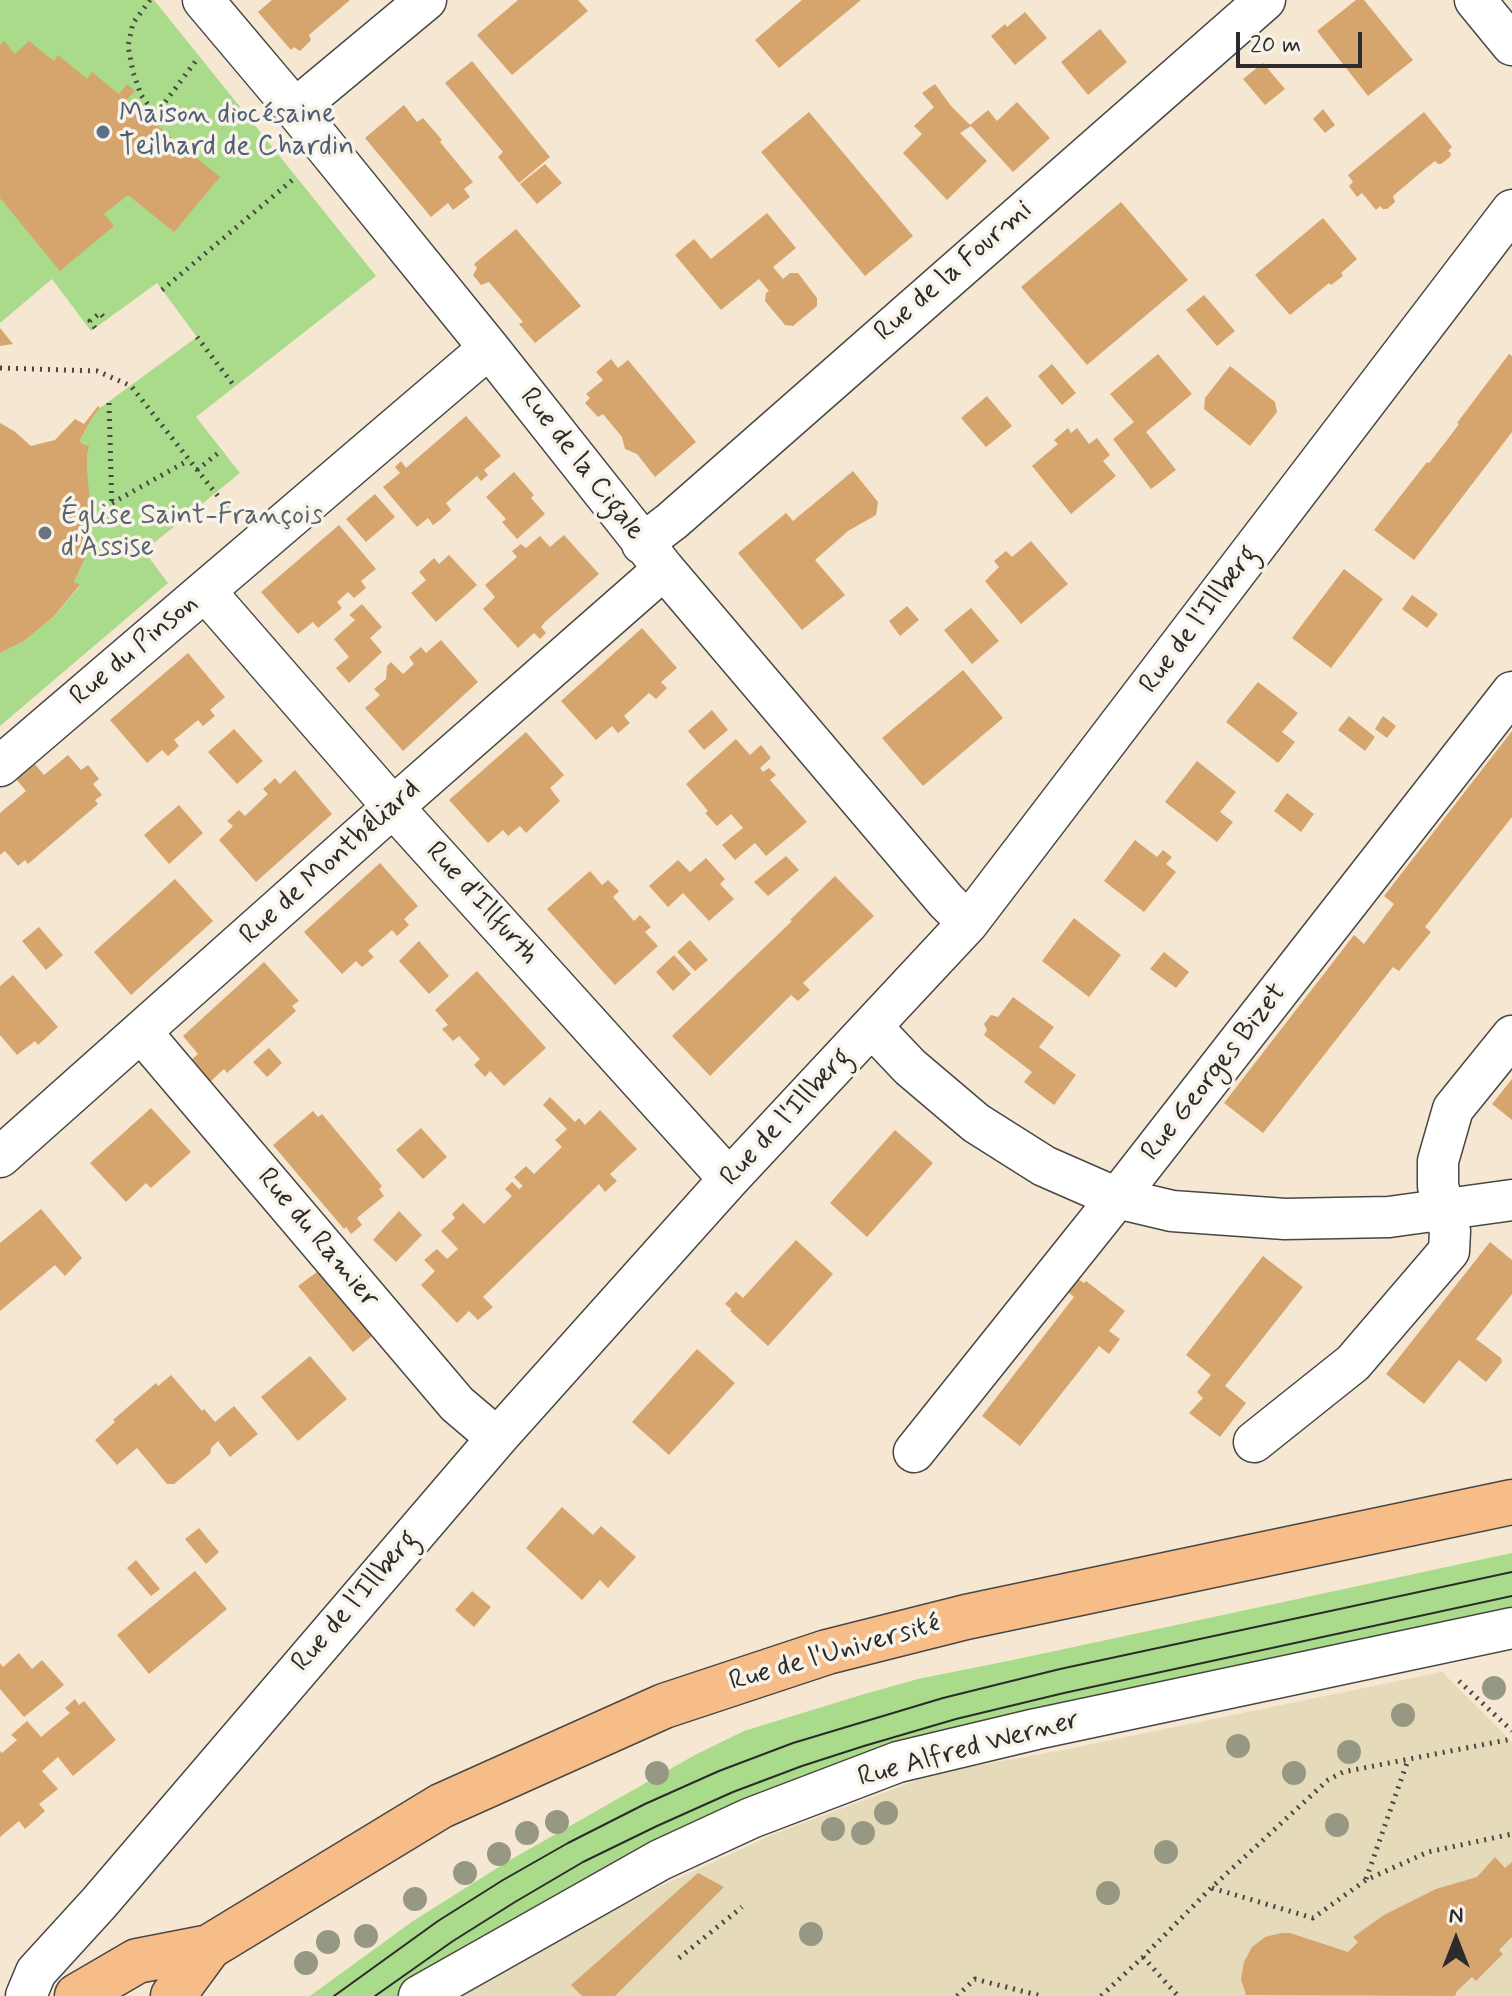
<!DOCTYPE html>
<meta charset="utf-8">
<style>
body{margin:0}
#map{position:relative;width:1512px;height:1996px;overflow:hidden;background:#f5e7d1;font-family:Mynerve,sans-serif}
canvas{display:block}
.north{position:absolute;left:1416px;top:1900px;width:80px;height:80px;-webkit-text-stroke:6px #f7f3e8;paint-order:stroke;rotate:0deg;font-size:22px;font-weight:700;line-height:32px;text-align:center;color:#2b2b2b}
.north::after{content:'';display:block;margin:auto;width:28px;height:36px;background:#2b2b2b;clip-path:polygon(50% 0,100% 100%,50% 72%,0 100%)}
.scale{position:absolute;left:1236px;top:32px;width:126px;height:36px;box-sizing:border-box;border:4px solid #2b2b2b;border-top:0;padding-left:10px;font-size:24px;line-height:28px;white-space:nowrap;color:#2b2b2b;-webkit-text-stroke:6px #f7f3e8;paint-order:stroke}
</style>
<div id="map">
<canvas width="1512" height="1996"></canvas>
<div class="north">N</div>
<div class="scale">20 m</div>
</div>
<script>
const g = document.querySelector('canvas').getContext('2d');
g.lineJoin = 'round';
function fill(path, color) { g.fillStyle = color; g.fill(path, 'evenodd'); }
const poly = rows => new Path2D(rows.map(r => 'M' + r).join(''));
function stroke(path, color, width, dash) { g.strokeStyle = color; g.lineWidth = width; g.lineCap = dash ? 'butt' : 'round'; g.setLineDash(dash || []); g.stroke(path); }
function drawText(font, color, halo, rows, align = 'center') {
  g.font = font + ' Mynerve,sans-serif'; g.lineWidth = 7; g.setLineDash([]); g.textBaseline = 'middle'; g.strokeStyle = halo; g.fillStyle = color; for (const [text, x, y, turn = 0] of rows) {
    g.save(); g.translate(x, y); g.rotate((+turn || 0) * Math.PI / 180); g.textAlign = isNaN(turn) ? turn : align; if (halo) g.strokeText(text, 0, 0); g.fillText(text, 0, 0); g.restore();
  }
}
fill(poly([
 [1442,1672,1512,1742,1512,1996,463,1996,519,1960,655,1889,774,1834,918,1780,964,1768,1063,1750]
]), '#e5daba');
fill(poly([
 [0,0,154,0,376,276,196,417,240,473,144,551,168,583,0,726,0,653,24,641,54,616,80,586,74,582,85,558,90,525,82,444,80,440,92,418,100,408,197,337,157,283,91,331,52,279,0,323],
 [1512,1553,1512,1607,1068,1705,456,1956,398,1996,310,1996,413,1921,510,1860,695,1755,744,1731,861,1695,918,1679,1013,1660]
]), '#a9db8a');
fill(poly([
 [272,0,350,0,309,35,311,40,300,51,294,47,291,50,258,12],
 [518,0,578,0,588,11,512,75,477,35],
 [802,0,861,0,779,68,755,40],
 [1356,0,1364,0,1413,60,1368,96,1317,31],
 [1025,12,1047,38,1015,65,991,36,1005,24,1007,27],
 [1100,29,1127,62,1088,95,1061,62],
 [4,41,15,54,29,41,54,61,58,55,87,79,92,72,119,94,127,84,135,91,126,100,220,177,174,232,128,195,104,214,114,226,60,271,0,198,0,45],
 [472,61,550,157,519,183,498,157,503,152,445,83],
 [1263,63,1285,89,1265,105,1243,79],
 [935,84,951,106,971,126,960,133,987,161,947,200,903,153,922,134,914,126,934,107,922,93],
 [1017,102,1050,138,1013,172,970,125,988,110,997,121],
 [404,105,417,122,423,118,442,140,440,142,473,182,464,189,470,197,453,210,448,203,431,217,365,138],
 [1323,109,1335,125,1325,133,1313,119],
 [809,112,913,236,865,276,761,152],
 [1424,112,1452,147,1448,151,1451,153,1450,157,1441,164,1438,164,1435,161,1426,168,1393,196,1395,202,1387,209,1383,209,1380,206,1376,210,1362,193,1357,197,1349,186,1353,182,1348,175],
 [545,164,562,183,537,204,520,184],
 [1121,202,1188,280,1087,365,1021,287],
 [767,213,796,248,773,267,783,279,790,273,798,273,817,298,817,306,793,326,785,325,765,301,766,293,769,291,759,279,721,310,675,255,694,239,711,259],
 [1323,218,1357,259,1341,273,1343,276,1331,285,1329,283,1290,315,1255,275],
 [516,229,581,306,535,343,519,324,523,322,489,282,481,285,473,275,477,268,474,264],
 [1204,295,1235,331,1217,346,1186,310],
 [0,328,13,344,0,346],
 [1158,354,1192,394,1146,432,1176,470,1151,489,1113,439,1134,422,1110,394],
 [1509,354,1512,356,1512,432,1414,560,1374,530,1427,462,1429,463,1444,444,1459,424,1457,423],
 [611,359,618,368,628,360,696,442,655,477,637,454,625,449,622,437,603,414,598,417,585,403,590,398,586,394,603,380,596,372],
 [1052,364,1076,393,1062,405,1038,376],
 [1230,366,1275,402,1277,412,1250,446,1204,409,1205,398],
 [987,396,1012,426,986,447,961,418],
 [98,406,100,408,92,418,80,440,82,444,89,446,87,454,87,471,90,501,90,525,85,558,74,582,80,585,54,616,41,627,24,641,0,653,0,423,14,431,31,446,55,440,75,419,84,424],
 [466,416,501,456,484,470,488,475,481,481,477,476,446,503,451,510,440,520,433,525,428,518,417,527,383,487,400,473,395,467,401,461,406,468],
 [1068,428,1071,433,1077,428,1089,444,1097,438,1110,455,1103,461,1116,476,1071,514,1032,466,1058,444,1054,440],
 [853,471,878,502,876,515,848,531,815,560,845,595,802,630,738,553,786,513,793,521],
 [514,472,534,495,531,498,545,514,517,539,502,522,506,519,486,497],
 [375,494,395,517,366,542,346,519],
 [339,525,376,569,361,581,366,588,354,598,348,592,337,602,342,608,318,628,313,622,298,634,261,592],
 [564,535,599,574,545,622,541,627,546,633,540,639,534,633,518,648,483,609,495,597,485,585,517,557,512,551,521,544,526,548,540,536,550,547],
 [1031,541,1068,584,1021,624,985,581,999,567,994,561,1006,551,1012,557],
 [449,555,477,585,436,622,411,593,426,580,419,572,434,558,439,564],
 [1344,569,1383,599,1331,668,1292,638],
 [1412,595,1438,614,1427,628,1402,609],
 [362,604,382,627,370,638,382,652,349,683,336,668,349,657,334,639,355,620,349,615],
 [907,606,919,620,900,636,889,621],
 [971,608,999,641,972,664,944,630],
 [642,628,677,668,661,682,667,688,656,699,649,693,624,716,630,723,618,733,612,726,596,740,561,701],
 [441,640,478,682,403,751,365,708,380,695,374,689,386,679,387,666,391,662,403,674,414,664,409,657,421,647,426,653],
 [188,653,225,697,210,710,215,716,203,726,198,720,174,740,179,746,168,756,162,750,147,763,110,720],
 [963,670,1003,718,923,786,882,738],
 [1258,682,1298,713,1282,732,1295,742,1278,763,1226,722],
 [712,710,728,730,704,750,688,731],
 [1349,716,1375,737,1365,751,1338,730],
 [1383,716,1396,726,1387,738,1375,729],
 [234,729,263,761,237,784,208,752],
 [1512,731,1512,817,1425,927,1431,932,1399,971,1393,967,1263,1133,1224,1103,1354,935,1364,944,1394,904,1384,896],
 [526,732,564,775,550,788,560,801,526,833,520,826,508,836,503,830,488,843,449,800],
 [736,739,750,755,761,745,771,758,760,768,763,772,769,768,776,775,770,780,807,822,766,856,755,843,735,860,722,845,743,828,731,814,717,826,705,813,708,811,686,784],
 [68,755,81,770,88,765,99,779,93,784,102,795,95,800,98,804,28,864,25,860,18,866,5,851,0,855,0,813,26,791,16,779,34,763,44,775],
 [1197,761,1236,792,1220,812,1233,822,1217,842,1165,802],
 [295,770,332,814,256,882,219,840,233,826,227,821,239,810,245,816,268,794,263,789,275,778,280,784],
 [1287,793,1314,814,1301,832,1274,811],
 [179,805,203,833,169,864,144,835],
 [1135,840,1157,857,1163,850,1172,857,1166,864,1176,872,1144,912,1104,881],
 [786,856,799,870,768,896,754,882],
 [706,858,725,879,720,884,734,899,709,921,683,893,668,907,649,886,678,860,690,872],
 [380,863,418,906,404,919,409,925,397,936,392,930,368,951,374,957,362,967,356,961,342,974,304,932],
 [590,871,602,885,608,880,619,891,613,897,634,921,640,915,651,927,645,932,658,946,615,985,547,909],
 [835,876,874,916,803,983,810,990,798,1001,791,995,710,1076,672,1036,792,921,790,920],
 [175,879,213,921,131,995,94,952],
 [1074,918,1121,955,1089,997,1042,961],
 [39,927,63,955,46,970,22,941],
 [690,940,708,960,695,971,677,952],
 [419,941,449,976,429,994,399,961],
 [1164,952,1189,972,1176,988,1150,969],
 [674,955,691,974,673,991,656,972],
 [264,962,299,1001,292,1006,296,1011,227,1073,224,1069,210,1082,191,1060,198,1054,183,1036],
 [477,971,546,1048,504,1086,490,1071,485,1077,474,1065,480,1059,459,1036,453,1041,442,1029,448,1025,435,1010],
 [13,975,58,1027,38,1045,35,1041,17,1055,0,1035,0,986],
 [1013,997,1054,1027,1039,1047,1076,1075,1054,1105,1024,1082,1032,1072,984,1035,987,1030,984,1024,991,1015,998,1017],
 [269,1048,282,1063,267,1077,253,1062],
 [1512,1079,1512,1120,1492,1104],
 [550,1097,575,1122,579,1118,585,1125,600,1110,637,1149,610,1174,617,1181,605,1192,599,1184,483,1297,493,1307,478,1320,469,1311,457,1323,421,1285,435,1271,424,1260,437,1249,447,1259,458,1249,441,1231,455,1218,452,1214,463,1203,484,1224,512,1196,505,1189,512,1182,519,1189,523,1186,514,1177,526,1166,534,1174,562,1147,555,1140,567,1129,543,1105],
 [151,1108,191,1152,151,1188,146,1183,126,1202,90,1163],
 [313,1111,318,1117,322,1114,382,1186,379,1189,384,1196,357,1218,362,1225,351,1234,346,1227,344,1229,273,1145],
 [421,1128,447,1157,423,1179,396,1150],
 [895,1130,933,1163,867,1237,830,1203],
 [41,1209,82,1258,65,1276,55,1265,0,1311,0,1243],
 [399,1211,422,1235,396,1262,373,1240],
 [796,1240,833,1274,768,1346,730,1311,732,1310,725,1304,736,1292,743,1298],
 [1490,1242,1512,1260,1512,1294,1476,1339,1501,1358,1502,1362,1486,1382,1459,1360,1424,1404,1386,1374],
 [1263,1256,1303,1287,1225,1386,1246,1403,1220,1437,1189,1413,1203,1398,1197,1392,1211,1375,1186,1355],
 [324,1267,378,1331,353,1352,298,1286],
 [1078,1279,1084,1283,1086,1281,1125,1311,1109,1331,1120,1339,1109,1354,1099,1346,1020,1446,982,1416,1074,1297,1068,1292],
 [697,1349,735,1383,669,1455,632,1422],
 [310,1356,347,1399,298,1441,261,1397],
 [171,1375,202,1411,204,1409,215,1422,234,1406,258,1434,230,1457,218,1441,211,1448,210,1454,174,1484,167,1484,137,1448,117,1465,95,1440,115,1422,113,1420,156,1383,158,1386],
 [562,1507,593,1535,601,1526,636,1557,608,1588,600,1580,582,1600,526,1548],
 [199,1528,219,1552,206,1564,185,1539],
 [136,1560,160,1589,151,1596,127,1568],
 [195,1571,227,1609,149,1674,117,1635],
 [472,1591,491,1607,474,1627,455,1610],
 [19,1653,32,1669,42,1660,64,1685,24,1717,0,1689,0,1663,3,1667],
 [75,1699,79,1705,84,1701,116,1740,73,1776,58,1757,42,1771,58,1789,39,1804,45,1811,25,1829,19,1821,0,1837,0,1751,2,1753,17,1740,11,1735,27,1721,41,1737,70,1713,65,1708],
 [1495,1857,1505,1868,1512,1862,1512,1937,1499,1950,1503,1954,1476,1981,1472,1977,1457,1991,1455,1996,1246,1995,1241,1979,1244,1962,1252,1947,1265,1937,1281,1933,1290,1933,1348,1952,1358,1942,1353,1937,1384,1915,1436,1889,1477,1877],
 [698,1873,724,1887,615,1996,582,1996,571,1985]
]), '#d6a56e');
const minor = poly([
 [203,0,295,109,489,348,664,569,946,901,968,923],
 [1475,0,1512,45],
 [295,109,426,0],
 [642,544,672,521,1265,0],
 [205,591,393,807,729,1179],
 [0,766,489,348],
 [872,1027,910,1067,976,1123,1044,1166,1117,1198,1172,1211,1285,1219,1389,1217,1512,1200],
 [142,1033,457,1404,497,1438],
 [0,1157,393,807,664,569],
 [1254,1442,1353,1363,1449,1251,1450,1231,1438,1186,1438,1161,1453,1109,1512,1036],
 [914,1452,1117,1198,1512,692],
 [26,1996,36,1972,99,1903,497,1438,729,1179,968,923,1512,210],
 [419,1996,660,1860,751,1818,898,1762,1036,1729,1512,1628]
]);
const major = poly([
 [77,1996,137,1961,209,1947,441,1806,664,1706,827,1652,966,1617,1512,1502],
 [173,1996,209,1947]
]);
stroke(minor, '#494744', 43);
stroke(major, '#494744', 47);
stroke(poly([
 [150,0,133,23,128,46,133,72,141,95,155,114],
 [151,121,198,58],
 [162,290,296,177],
 [95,328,90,321,100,313,106,320],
 [197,337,235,387],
 [0,368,97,371,131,386,232,514],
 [109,403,112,509],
 [197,470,222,450],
 [112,503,189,460],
 [1459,1681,1512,1731],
 [1366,1879,1408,1760],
 [1212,1888,1313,1918,1366,1880,1428,1852,1512,1834],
 [1143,1957,1178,1996],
 [679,1958,742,1907],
 [957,1996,975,1979,1041,1996],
 [1101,1996,1143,1957,1211,1888,1328,1780,1343,1772,1512,1739]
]), '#494744', 5, [2, 6]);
stroke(minor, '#fff', 40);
stroke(major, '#f7bd88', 44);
stroke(poly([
 [334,1996,438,1921,503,1880,568,1843,645,1804,719,1771,793,1743,943,1698,1060,1669,1512,1572],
 [375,1996,453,1941,515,1902,583,1862,657,1826,733,1792,802,1766,864,1746,956,1719,1064,1693,1512,1596]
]), '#2b2b2b', 2);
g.fillStyle = '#979883';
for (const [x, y] of [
 [1494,1688],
 [1403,1715],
 [1238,1746],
 [1349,1752],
 [657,1773],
 [1294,1773],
 [886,1813],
 [557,1822],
 [1337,1825],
 [833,1829],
 [527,1833],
 [863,1833],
 [1166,1852],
 [499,1854],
 [465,1873],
 [1108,1893],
 [415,1899],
 [811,1934],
 [366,1936],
 [328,1942],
 [306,1963]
]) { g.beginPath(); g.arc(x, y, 12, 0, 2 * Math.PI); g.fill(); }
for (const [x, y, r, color] of [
 [103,132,8,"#5c6f8a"],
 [45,533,8,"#6b7280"]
]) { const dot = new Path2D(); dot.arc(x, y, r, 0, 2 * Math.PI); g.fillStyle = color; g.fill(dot); stroke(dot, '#f7f3e8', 3); }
drawText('28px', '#4e5e75', '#f7f3e8', [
 ["Maison diocésaine",119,116],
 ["Teilhard de Chardin",119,148]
], 'left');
drawText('28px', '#2b2b2b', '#f7f3e8', [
 ["Rue de la Fourmi",954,272,-41],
 ["Rue de la Cigale",581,465,52],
 ["Rue de l'Illberg",1200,620,-53],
 ["Rue du Pinson",135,651,-40],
 ["Rue de Montbéliard",331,863,-42],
 ["Rue d'Illfurth",481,904,48],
 ["Rue Georges Bizet",1215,1073,-52],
 ["Rue de l'Illberg",787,1118,-47],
 ["Rue du Ramier",317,1239,50],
 ["Rue de l'Illberg",356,1602,-49],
 ["Rue de l'Université",835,1654,-16],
 ["Rue Alfred Werner",969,1750,-15]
]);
drawText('28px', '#5b616d', '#f7f3e8', [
 ["Église Saint-François",61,517],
 ["d'Assise",61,549]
], 'left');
</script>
